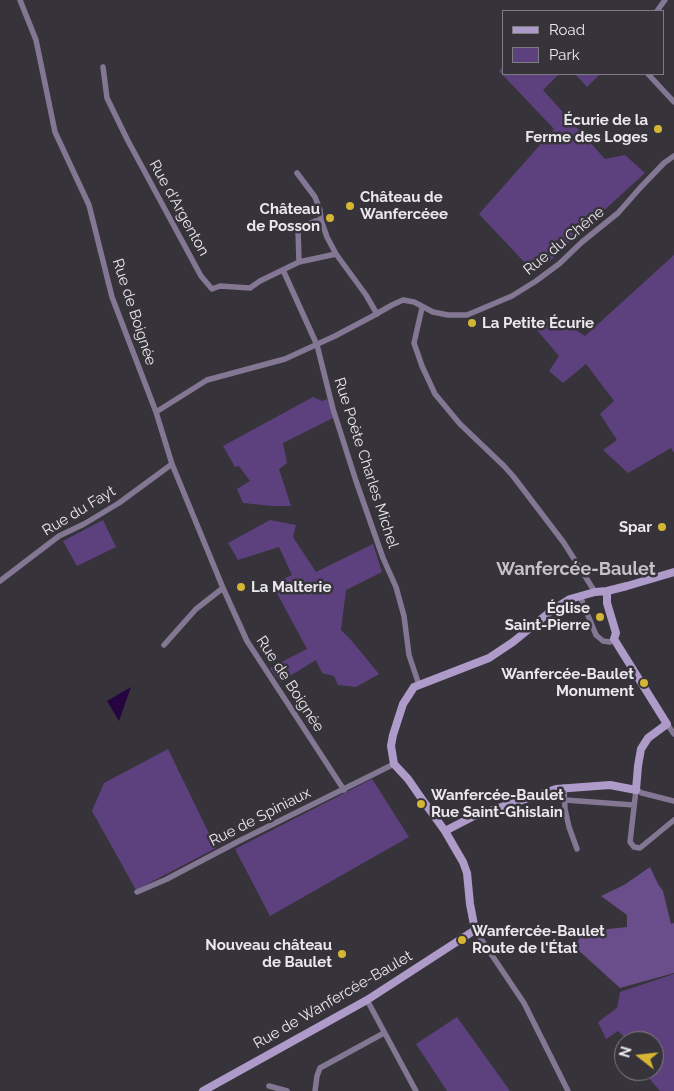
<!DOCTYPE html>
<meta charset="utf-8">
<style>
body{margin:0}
#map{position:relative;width:674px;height:1091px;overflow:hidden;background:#36343a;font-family:Raleway,sans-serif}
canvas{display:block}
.legend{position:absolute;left:502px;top:10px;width:162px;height:65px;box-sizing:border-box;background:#36343a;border:1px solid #7e7c81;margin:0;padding:6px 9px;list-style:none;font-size:15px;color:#eae8ec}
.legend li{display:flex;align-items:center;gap:10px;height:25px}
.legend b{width:25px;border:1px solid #7e7c81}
.north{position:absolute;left:614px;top:1031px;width:50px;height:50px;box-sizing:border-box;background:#36343a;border:1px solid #7e7c81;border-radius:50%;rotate:286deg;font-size:14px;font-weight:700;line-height:20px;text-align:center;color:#eae8ec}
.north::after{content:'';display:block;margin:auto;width:18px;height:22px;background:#d6b534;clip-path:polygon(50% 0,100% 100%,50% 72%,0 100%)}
</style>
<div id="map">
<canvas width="674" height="1091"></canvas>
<ul class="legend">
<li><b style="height:6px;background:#af9bca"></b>Road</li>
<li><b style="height:14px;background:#5d417e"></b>Park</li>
</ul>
<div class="north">N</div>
</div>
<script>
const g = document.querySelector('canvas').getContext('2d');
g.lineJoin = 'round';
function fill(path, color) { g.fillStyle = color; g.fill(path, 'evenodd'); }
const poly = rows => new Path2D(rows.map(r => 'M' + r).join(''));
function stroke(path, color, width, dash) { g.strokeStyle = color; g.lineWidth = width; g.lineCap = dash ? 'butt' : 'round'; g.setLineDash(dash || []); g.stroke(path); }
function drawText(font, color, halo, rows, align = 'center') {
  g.font = font + ' Raleway,sans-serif'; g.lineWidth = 5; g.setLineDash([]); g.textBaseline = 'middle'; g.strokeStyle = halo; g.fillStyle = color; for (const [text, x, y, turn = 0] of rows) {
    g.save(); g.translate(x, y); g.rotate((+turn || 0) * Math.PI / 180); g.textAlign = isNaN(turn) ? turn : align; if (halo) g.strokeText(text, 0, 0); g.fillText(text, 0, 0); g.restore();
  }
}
fill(poly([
 [503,67,503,74,559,74,543,90,605,159,625,155,645,173,568,243,547,264,526,264,479,214,554,129,499,71],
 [575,74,600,74,587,87],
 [674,255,674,453,671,448,628,473,603,450,617,440,600,414,614,401,586,364,563,383,549,371,559,356,536,329,552,314,585,336],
 [313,397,322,401,327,399,335,417,283,443,287,463,279,469,291,506,272,506,243,503,237,489,250,481,239,466,235,467,223,446],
 [103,520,116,547,77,566,63,541],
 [270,520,296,525,293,537,316,572,373,544,382,572,346,590,341,630,351,640,379,674,356,687,338,685,334,676,322,673,316,660,280,682,270,668,307,649,272,584,292,575,279,547,238,560,228,543],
 [168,749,216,848,136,890,92,811,104,783],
 [372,779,409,837,270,916,235,849],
 [674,974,674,1091,660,1091,643,1071,654,1071,654,1041,628,1041,618,1031,606,1039,598,1022,617,1008,620,992],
 [457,1017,510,1091,447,1091,416,1044]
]), '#5d417e');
fill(poly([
 [650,867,658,884,663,891,671,924,674,923,674,973,620,988,576,948,581,932,627,927,627,915,601,896,624,885]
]), '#6a4e8c');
fill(poly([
 [131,687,119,721,107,701]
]), '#25053f');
stroke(poly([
 [20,0,36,40,55,132,89,205,112,297,156,412,172,464,223,588,247,641,344,790],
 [657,11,665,0],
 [103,67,107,98,127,139,201,276,212,289,220,286,250,288,260,281,299,262,336,254,366,295,377,314],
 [648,74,674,102],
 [297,173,315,197,320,210,321,220],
 [299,262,298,229,315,221,321,220,327,237,336,254],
 [283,270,317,345,333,409,356,481,383,558,396,587,404,616,409,655,419,685],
 [422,308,414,343,422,366,435,394,460,424,504,466,513,476,564,543,595,592],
 [156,412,207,380,285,359,335,336,371,317,392,305,403,300,414,302,433,312,448,315,467,315,512,296,536,281,559,264,582,242,618,213,640,188,664,163,674,156],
 [0,581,59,536,84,524,119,503,172,464],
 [580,596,596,635,603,641,610,642,614,639],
 [164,645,196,609,223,588],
 [667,724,674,734],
 [564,787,565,809,569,827,577,849],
 [565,800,634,805],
 [674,801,642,793,636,790,630,842,634,847,640,848,674,820],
 [137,892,167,879,239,841,394,764],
 [475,930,524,1003,568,1091],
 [367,1000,416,1091],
 [269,1086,287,1091],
 [315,1091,317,1076,320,1068,384,1033]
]), '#837794', 5.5);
stroke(poly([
 [445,831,474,816,556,789,610,785,636,790,638,766,641,749,648,738,667,724,614,639,616,633,607,603,607,591],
 [203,1091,367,1000,475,930,470,904,467,873,463,862,445,831,424,802,408,779,394,764,391,746,393,735,403,704,414,687,489,658,513,642,551,611,570,599,595,592,607,591,627,586,674,572]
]), '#af9bca', 8);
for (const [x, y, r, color] of [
 [658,129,5,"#d6b534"],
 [350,206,5,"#d6b534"],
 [330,218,5,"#d6b534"],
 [472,323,5,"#d6b534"],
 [662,527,5,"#d6b534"],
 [241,587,5,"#d6b534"],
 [600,617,5,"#d6b534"],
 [644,683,5,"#d6b534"],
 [421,804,5,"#d6b534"],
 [462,940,5,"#d6b534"],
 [342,954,5,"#d6b534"]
]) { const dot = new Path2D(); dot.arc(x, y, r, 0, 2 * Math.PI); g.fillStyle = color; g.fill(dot); stroke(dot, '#36343a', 2); }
drawText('bold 15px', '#eae8ec', '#36343a', [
 ["Écurie de la",648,120],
 ["Ferme des Loges",648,137],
 ["Château de",360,197,"left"],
 ["Wanfercéee",360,214,"left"],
 ["Château",320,209],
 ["de Posson",320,226],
 ["La Petite Écurie",482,323,"left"],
 ["Spar",652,527],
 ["La Malterie",251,587,"left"],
 ["Église",590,608],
 ["Saint-Pierre",590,625],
 ["Wanfercée-Baulet",634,674],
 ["Monument",634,691],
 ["Wanfercée-Baulet",431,795,"left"],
 ["Rue Saint-Ghislain",431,812,"left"],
 ["Wanfercée-Baulet",472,931,"left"],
 ["Route de l'État",472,948,"left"],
 ["Nouveau château",332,945],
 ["de Baulet",332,962]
], 'right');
drawText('15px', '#eae8ec', '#36343a', [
 ["Rue d'Argenton",179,208,61],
 ["Rue du Chêne",564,241,-39],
 ["Rue de Boignée",134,312,72],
 ["Rue Poète Charles Michel",366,463,72],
 ["Rue du Fayt",79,511,-31],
 ["Rue de Boignée",290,684,57],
 ["Rue de Spiniaux",260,817,-27],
 ["Rue de Wanfercée-Baulet",333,1000,-30]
]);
drawText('bold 18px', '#c4c1c9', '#36343a', [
 ["Wanfercée-Baulet",576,570]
]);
</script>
